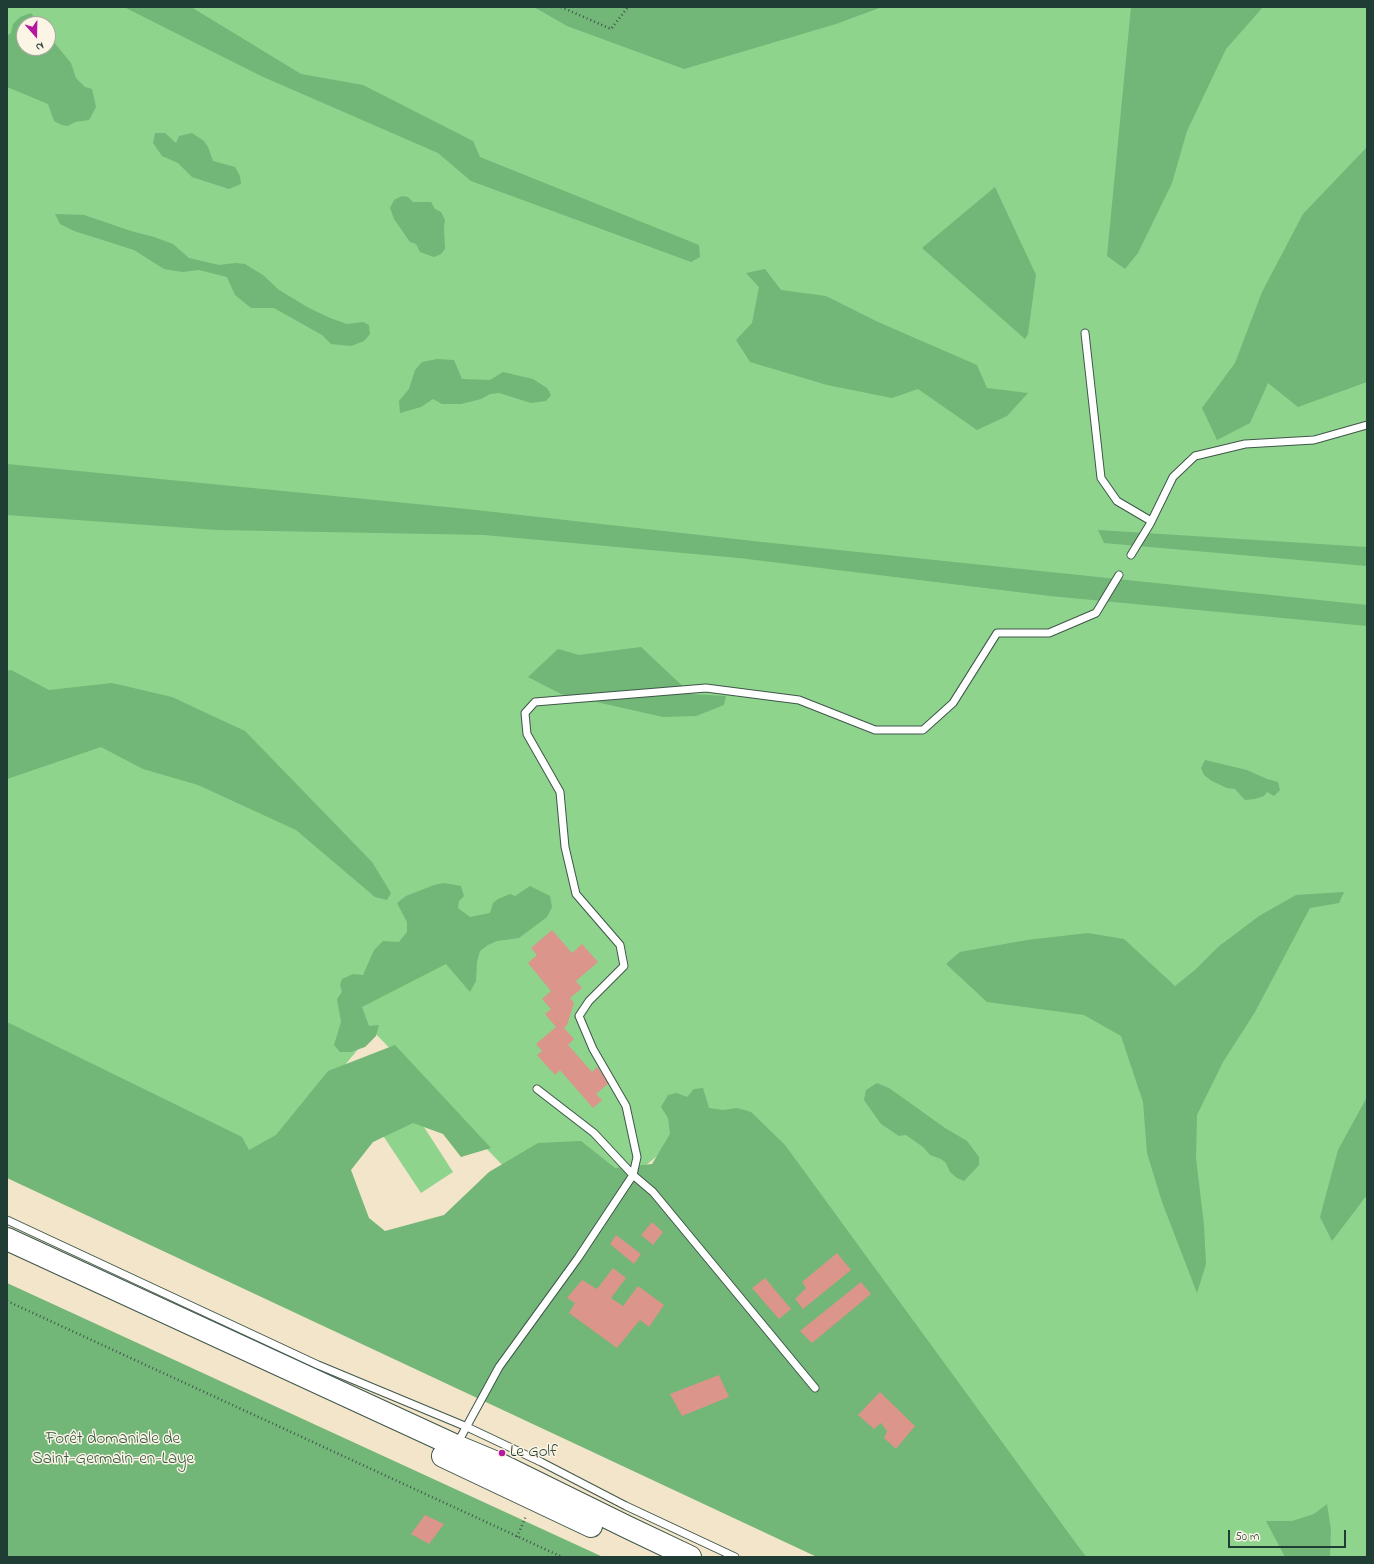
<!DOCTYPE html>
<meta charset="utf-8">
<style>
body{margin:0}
#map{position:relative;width:1374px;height:1564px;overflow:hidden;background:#f2e5c9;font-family:"Indie Flower",sans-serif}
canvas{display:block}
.frame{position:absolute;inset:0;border:8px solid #1f3d34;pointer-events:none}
.north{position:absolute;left:16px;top:16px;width:40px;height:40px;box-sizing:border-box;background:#fcf5e5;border:1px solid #a4ab9e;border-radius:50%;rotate:160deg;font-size:11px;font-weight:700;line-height:16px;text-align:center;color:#1f3d34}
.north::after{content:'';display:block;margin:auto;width:14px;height:18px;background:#b5179e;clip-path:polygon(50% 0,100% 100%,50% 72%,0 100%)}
.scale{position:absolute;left:1228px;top:1530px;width:118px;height:18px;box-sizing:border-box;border:2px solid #1f3d34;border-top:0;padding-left:5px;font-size:12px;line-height:14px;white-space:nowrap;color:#1f3d34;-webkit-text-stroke:3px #fcf5e5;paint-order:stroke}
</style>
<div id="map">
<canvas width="1374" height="1564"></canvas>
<div class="frame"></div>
<div class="north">N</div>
<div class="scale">50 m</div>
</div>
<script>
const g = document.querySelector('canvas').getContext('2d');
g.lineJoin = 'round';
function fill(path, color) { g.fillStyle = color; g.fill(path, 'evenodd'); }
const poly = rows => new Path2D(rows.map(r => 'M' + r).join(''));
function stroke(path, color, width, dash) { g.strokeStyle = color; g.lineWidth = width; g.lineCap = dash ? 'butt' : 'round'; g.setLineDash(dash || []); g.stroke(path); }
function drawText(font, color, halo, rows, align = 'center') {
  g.font = font + ' "Indie Flower",sans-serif'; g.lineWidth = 3; g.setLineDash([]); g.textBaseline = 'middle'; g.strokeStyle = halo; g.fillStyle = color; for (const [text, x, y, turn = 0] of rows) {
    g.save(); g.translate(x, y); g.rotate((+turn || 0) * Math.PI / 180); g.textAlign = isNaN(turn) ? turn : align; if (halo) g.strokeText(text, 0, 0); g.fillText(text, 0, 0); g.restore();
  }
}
fill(poly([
 [7,7,1367,7,1367,1557,1083,1557,696,1124,566,1231,373,1031,264,1163,7,1044],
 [24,24,48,24,48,48,24,48],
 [413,1110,453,1172,421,1193,380,1131]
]), '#8ed48d');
fill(poly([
 [124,7,191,7,301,74,363,85,473,141,480,157,699,245,700,257,691,262,471,181,438,153,261,76],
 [534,7,882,7,836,24,684,69,567,26],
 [1131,7,1263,7,1226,49,1187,131,1172,183,1138,253,1125,269,1107,256],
 [31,13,40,24,24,24,24,48,48,48,48,35,71,63,76,78,85,87,92,89,96,107,89,120,75,122,68,126,62,125,54,121,48,104,7,87,7,36,11,33,13,24,20,17],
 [155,133,165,133,176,143,179,136,192,133,204,141,208,147,213,161,235,167,240,176,241,184,229,189,192,177,178,163,162,156,153,143],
 [1367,147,1367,382,1298,407,1268,383,1250,423,1217,440,1202,408,1235,363,1262,292,1303,214],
 [995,187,1036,275,1028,334,1025,339,922,248],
 [402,196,408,197,413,202,431,202,435,209,441,212,445,220,444,227,445,249,441,254,434,257,420,252,416,244,410,242,394,219,390,208,394,200],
 [55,214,84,215,131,231,154,237,173,244,189,258,219,265,235,263,245,264,263,275,279,290,309,308,330,318,347,324,363,322,369,325,370,334,364,341,351,346,331,344,322,335,274,308,251,308,235,295,227,277,199,270,182,272,164,269,134,250,74,231,60,224],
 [765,269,781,290,826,296,878,322,977,365,987,388,1028,393,1007,416,977,430,918,389,892,398,827,385,750,362,736,340,752,323,759,287,746,273],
 [437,359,454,360,462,379,490,380,503,372,533,379,547,388,551,395,546,401,531,403,499,393,490,394,481,399,461,404,442,404,433,399,421,407,400,413,399,401,409,389,415,370,422,362],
 [7,464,467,509,762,542,1367,605,1367,626,1050,596,739,558,484,535,217,530,7,515],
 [1098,530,1367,547,1367,566,1104,543],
 [641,647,691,694,726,696,724,705,696,716,663,717,561,694,528,677,558,649,579,655],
 [11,670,49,690,112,683,172,697,245,731,372,862,391,893,387,900,375,897,296,830,198,785,143,769,101,747,7,779,7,671],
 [1205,760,1247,770,1267,779,1278,782,1280,790,1274,796,1267,792,1264,796,1255,799,1245,800,1235,789,1227,788,1212,781,1204,775,1201,768],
 [444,883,461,886,464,896,459,901,458,908,470,917,490,913,493,903,498,899,510,894,515,896,530,886,550,896,552,907,547,917,519,938,497,941,488,945,480,951,477,962,476,981,470,992,446,964,362,1007,369,1026,379,1025,376,1036,365,1047,351,1052,340,1052,334,1045,341,1022,337,999,342,992,340,985,342,979,353,974,363,975,374,950,383,941,399,942,407,932,407,922,397,903,406,896,434,885],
 [1344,892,1339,903,1310,908,1255,1012,1223,1062,1197,1115,1196,1158,1204,1225,1206,1264,1197,1293,1162,1202,1147,1153,1143,1102,1121,1036,1084,1015,987,1002,946,964,960,952,1027,940,1088,933,1124,939,1175,986,1195,970,1218,947,1259,916,1296,895],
 [7,1022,242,1137,249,1150,276,1135,328,1071,395,1045,491,1148,461,1157,443,1134,413,1123,373,1142,351,1170,369,1218,385,1231,444,1215,489,1172,538,1143,581,1141,615,1168,652,1164,670,1134,668,1118,661,1107,668,1095,677,1093,687,1097,694,1089,703,1088,709,1108,723,1110,737,1108,751,1112,785,1145,1086,1557,817,1557,7,1178],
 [877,1083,889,1088,945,1128,967,1141,979,1157,979,1165,964,1181,957,1178,950,1172,946,1163,941,1159,930,1155,923,1147,906,1135,899,1136,881,1124,864,1100,866,1090],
 [1367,1097,1367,1195,1332,1241,1320,1217,1338,1150],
 [7,1283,603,1557,7,1557],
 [1327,1504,1331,1530,1330,1557,1285,1557,1266,1521,1292,1521,1314,1514]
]), '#72b678');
fill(poly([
 [552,930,572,953,582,944,598,962,576,981,582,988,570,998,574,1003,567,1025,564,1028,574,1039,568,1045,592,1072,597,1067,610,1082,596,1094,602,1100,593,1108,560,1070,555,1075,537,1055,542,1051,536,1044,556,1027,545,1014,551,1009,542,999,551,991,528,963,537,955,531,948],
 [652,1222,663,1232,653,1245,641,1235],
 [616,1235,641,1254,634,1264,610,1244],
 [837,1253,851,1270,803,1309,795,1299,806,1288,802,1282],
 [613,1268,626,1278,611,1298,623,1306,638,1286,664,1305,649,1327,640,1320,617,1348,569,1313,575,1303,567,1298,582,1280,597,1289],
 [765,1278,791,1309,779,1319,752,1288],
 [861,1282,871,1294,812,1343,800,1331],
 [719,1375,729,1397,682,1416,670,1394],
 [880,1392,915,1426,896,1449,884,1438,887,1431,881,1423,874,1429,858,1415],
 [425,1515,444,1524,429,1544,411,1534]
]), '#dc958a');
const service = poly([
 [1085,333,1101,478,1117,501,1151,521],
 [1131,555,1150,524,1173,477,1195,456,1245,444,1314,440,1367,425],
 [537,1089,594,1133,633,1175,653,1192,815,1388],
 [7,1220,318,1365,467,1427,541,1462,626,1506,735,1557],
 [457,1444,499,1367,578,1258,633,1175,637,1157,626,1106,593,1049,579,1016,589,1001,624,966,620,945,576,894,565,847,560,792,527,734,525,713,535,702,706,688,799,700,875,730,923,730,953,703,997,633,1049,633,1096,613,1119,575]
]);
const primary = poly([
 [7,1239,456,1446,497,1463,627,1527,690,1557],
 [443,1456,591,1526]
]);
stroke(service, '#3f564a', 9);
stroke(primary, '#3f564a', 24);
stroke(poly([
 [561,7,611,29,628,7],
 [7,1301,562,1557],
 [517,1537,526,1516]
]), '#3f564a', 2.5, [1, 3]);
stroke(service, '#fff', 7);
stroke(primary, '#fff', 22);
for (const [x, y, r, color] of [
 [502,1453,4,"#b5179e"]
]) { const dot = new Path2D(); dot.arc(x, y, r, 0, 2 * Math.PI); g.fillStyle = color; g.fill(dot); stroke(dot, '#fcf5e5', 1.5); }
drawText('17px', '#355b46', '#fcf5e5', [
 ["Forêt domaniale de",113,1440],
 ["Saint-Germain-en-Laye",113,1460]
]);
drawText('17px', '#1f3d34', '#fcf5e5', [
 ["Le Golf",510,1453]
], 'left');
</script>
